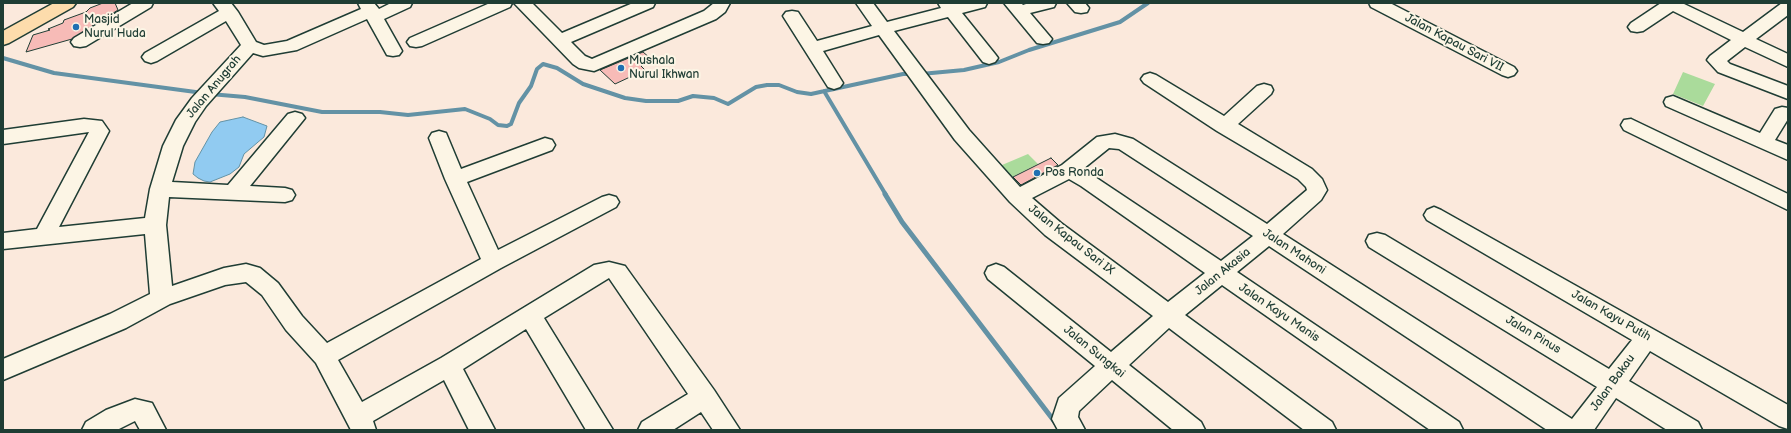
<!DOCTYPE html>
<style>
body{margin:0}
#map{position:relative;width:1791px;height:433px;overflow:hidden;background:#fbe9dc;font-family:"Balsamiq Sans",sans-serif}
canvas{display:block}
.frame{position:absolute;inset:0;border:4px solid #1f3d34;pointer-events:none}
</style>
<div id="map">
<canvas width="1791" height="433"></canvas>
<div class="frame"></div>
</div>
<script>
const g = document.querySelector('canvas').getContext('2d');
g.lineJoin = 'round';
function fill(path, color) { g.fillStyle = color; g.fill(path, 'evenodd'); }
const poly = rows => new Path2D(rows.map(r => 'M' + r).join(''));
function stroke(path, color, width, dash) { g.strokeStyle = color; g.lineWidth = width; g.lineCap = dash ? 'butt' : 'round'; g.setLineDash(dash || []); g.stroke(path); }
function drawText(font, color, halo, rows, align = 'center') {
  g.font = font + ' "Balsamiq Sans",sans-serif'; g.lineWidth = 4; g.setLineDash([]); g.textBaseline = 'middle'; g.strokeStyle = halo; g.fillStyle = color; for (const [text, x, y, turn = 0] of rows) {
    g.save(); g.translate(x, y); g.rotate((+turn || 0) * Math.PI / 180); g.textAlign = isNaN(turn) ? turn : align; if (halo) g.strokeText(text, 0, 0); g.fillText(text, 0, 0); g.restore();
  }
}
fill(poly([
 [1683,72,1715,84,1703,106,1673,94],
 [1028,154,1038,164,1012,177,1002,165]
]), '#aadb9b');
const water = poly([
 [243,117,267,126,264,137,244,154,239,167,230,174,210,182,204,181,198,178,193,174,195,162,212,132,220,122,243,117]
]);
fill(water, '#91cbf1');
stroke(water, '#6392a5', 1);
stroke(poly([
 [3,58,54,73,203,93],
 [921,74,964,70,999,62,1029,50,1120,22,1148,3],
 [824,91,886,195],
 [210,94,245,97,322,112,380,112,408,115,465,109,490,119,498,125,507,126,511,124,519,103,531,86,537,69,543,64,557,68,583,84,625,98,646,101,678,101,693,96,714,98,728,104,756,87,767,85,779,85,797,92,811,94,903,74,912,74]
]), '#6392a5', 4);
stroke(poly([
 [885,194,902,222,1061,430]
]), '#6392a5', 5);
const building = poly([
 [103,3,115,3,118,10,72,39,26,52,33,35,50,30,48,29,63,23,64,20,86,12,90,8,103,3],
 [643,52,650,58,641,66,645,70,615,84,600,70,643,52],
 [1051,158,1058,165,1021,185,1013,177,1051,158]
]);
fill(building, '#f7bbb7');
stroke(building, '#1f3d34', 1);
const minor = poly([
 [133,3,153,3,151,7,86,46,80,47,74,46,71,42,74,38,133,3],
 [213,3,231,3,238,12,256,42,264,45,287,41,361,9,358,3,374,3,379,9,391,3,412,3,410,7,384,19,402,51,399,55,393,56,387,55,367,19,297,50,263,56,253,53,206,106,195,122,183,146,172,182,228,185,288,114,295,112,302,114,305,118,250,186,285,188,292,190,295,195,292,200,285,202,169,197,166,225,172,286,224,268,246,264,260,268,278,283,302,316,327,343,481,259,445,179,429,138,432,133,439,131,446,133,461,169,545,138,552,140,555,145,552,150,467,182,498,250,602,197,609,195,616,197,619,202,616,207,501,268,338,360,362,402,441,358,594,265,609,262,625,266,714,390,740,430,713,430,701,412,673,430,638,430,642,422,688,394,609,278,544,318,613,430,586,430,526,329,463,369,495,430,469,430,444,380,373,421,376,430,351,430,316,363,286,330,262,295,246,282,225,285,170,304,126,328,3,380,3,359,110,314,150,294,145,234,3,249,3,233,37,229,89,132,3,144,3,130,84,119,102,121,109,131,59,227,145,218,150,189,163,146,176,120,192,98,241,45,226,21,157,61,151,63,145,61,142,57,145,53,219,11,213,3],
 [490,3,512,3,510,7,422,46,416,47,410,46,407,42,410,38,490,3],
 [514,3,532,3,562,33,633,3,655,3,653,7,571,42,585,56,592,59,704,11,714,3,730,3,725,12,716,19,594,71,579,68,573,64,514,3],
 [856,3,873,3,887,22,941,8,938,3,987,3,985,7,962,13,995,54,998,58,995,62,989,64,983,62,948,17,894,31,969,130,1020,187,1062,165,1097,137,1115,134,1133,139,1267,224,1307,190,1306,187,1298,179,1217,131,1144,83,1141,79,1144,75,1150,73,1156,75,1224,116,1257,86,1264,84,1271,86,1273,90,1271,94,1238,124,1312,169,1322,179,1327,190,1321,200,1283,234,1572,419,1597,387,1369,247,1366,241,1369,235,1377,233,1385,235,1609,369,1632,340,1427,220,1424,215,1427,210,1434,207,1441,210,1788,405,1788,429,1779,426,1650,351,1629,381,1698,422,1702,430,1667,430,1616,398,1594,430,1547,430,1269,246,1237,272,1459,422,1463,430,1430,430,1222,285,1185,315,1332,422,1336,430,1304,430,1169,328,1129,365,1201,422,1205,430,1173,430,1112,380,1079,411,1078,417,1085,430,1058,430,1052,419,1059,398,1095,366,988,279,985,273,988,267,996,264,1004,267,1111,352,1153,316,1045,235,1010,202,955,140,879,35,823,51,843,83,840,87,834,89,828,87,783,16,786,12,792,11,798,12,817,41,872,26,856,3],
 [1109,148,1119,149,1253,236,1221,261,1083,169,1109,148],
 [1069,179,1081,186,1205,273,1168,302,1061,223,1032,198,1069,179],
 [1004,3,1021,3,1023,5,1029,3,1056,3,1054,7,1030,13,1052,39,1049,43,1043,44,1037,43,1004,3],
 [1067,3,1085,3,1089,8,1087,12,1081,13,1075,12,1067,3],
 [1369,3,1390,3,1514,67,1517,71,1514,75,1508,77,1502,75,1371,7,1369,3],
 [1661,3,1682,3,1743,32,1782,3,1788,3,1788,15,1756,39,1788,54,1788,67,1745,47,1727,61,1730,64,1788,86,1788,99,1718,72,1707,60,1710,56,1731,40,1673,11,1643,31,1637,32,1631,31,1628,27,1631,23,1661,3],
 [1673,96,1760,133,1775,109,1782,107,1788,108,1788,119,1775,140,1788,145,1788,160,1666,106,1664,102,1666,98,1673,96],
 [1631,119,1788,194,1788,210,1624,130,1621,125,1624,120,1631,119],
 [135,399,152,403,166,430,140,430,135,421,117,430,82,430,86,422,106,410,135,399]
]);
const major = poly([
 [54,3,76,3,73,7,9,43,3,45,3,31,54,3]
]);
stroke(minor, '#1f3d34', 3);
stroke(major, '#1f3d34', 3);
fill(minor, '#fcf5e5');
fill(major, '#fddcac');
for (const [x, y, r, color] of [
 [76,27,4,"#1f6fb2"],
 [621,68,4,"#1f6fb2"],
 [1037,173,4,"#1f6fb2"]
]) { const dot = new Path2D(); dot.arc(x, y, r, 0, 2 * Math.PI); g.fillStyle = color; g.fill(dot); stroke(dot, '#fcf5e5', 1.5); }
drawText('12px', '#1f3d34', '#fcf5e5', [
 ["Masjid",84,20],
 ["Nurul Huda",84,34],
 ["Mushala",629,61],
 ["Nurul Ikhwan",629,75],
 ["Pos Ronda",1045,173]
], 'left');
drawText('12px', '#1f3d34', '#fcf5e5', [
 ["Jalan Kapau Sari VII",1454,43,28],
 ["Jalan Anugrah",214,87,-50],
 ["Jalan Kapau Sari IX",1071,240,38],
 ["Jalan Mahoni",1294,252,33],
 ["Jalan Akasia",1223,272,-39],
 ["Jalan Kayu Manis",1279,313,34],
 ["Jalan Kayu Putih",1611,316,30],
 ["Jalan Pinus",1533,335,31],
 ["Jalan Sungkai",1094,352,39],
 ["Jalan Bakau",1613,383,-54]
]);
</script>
